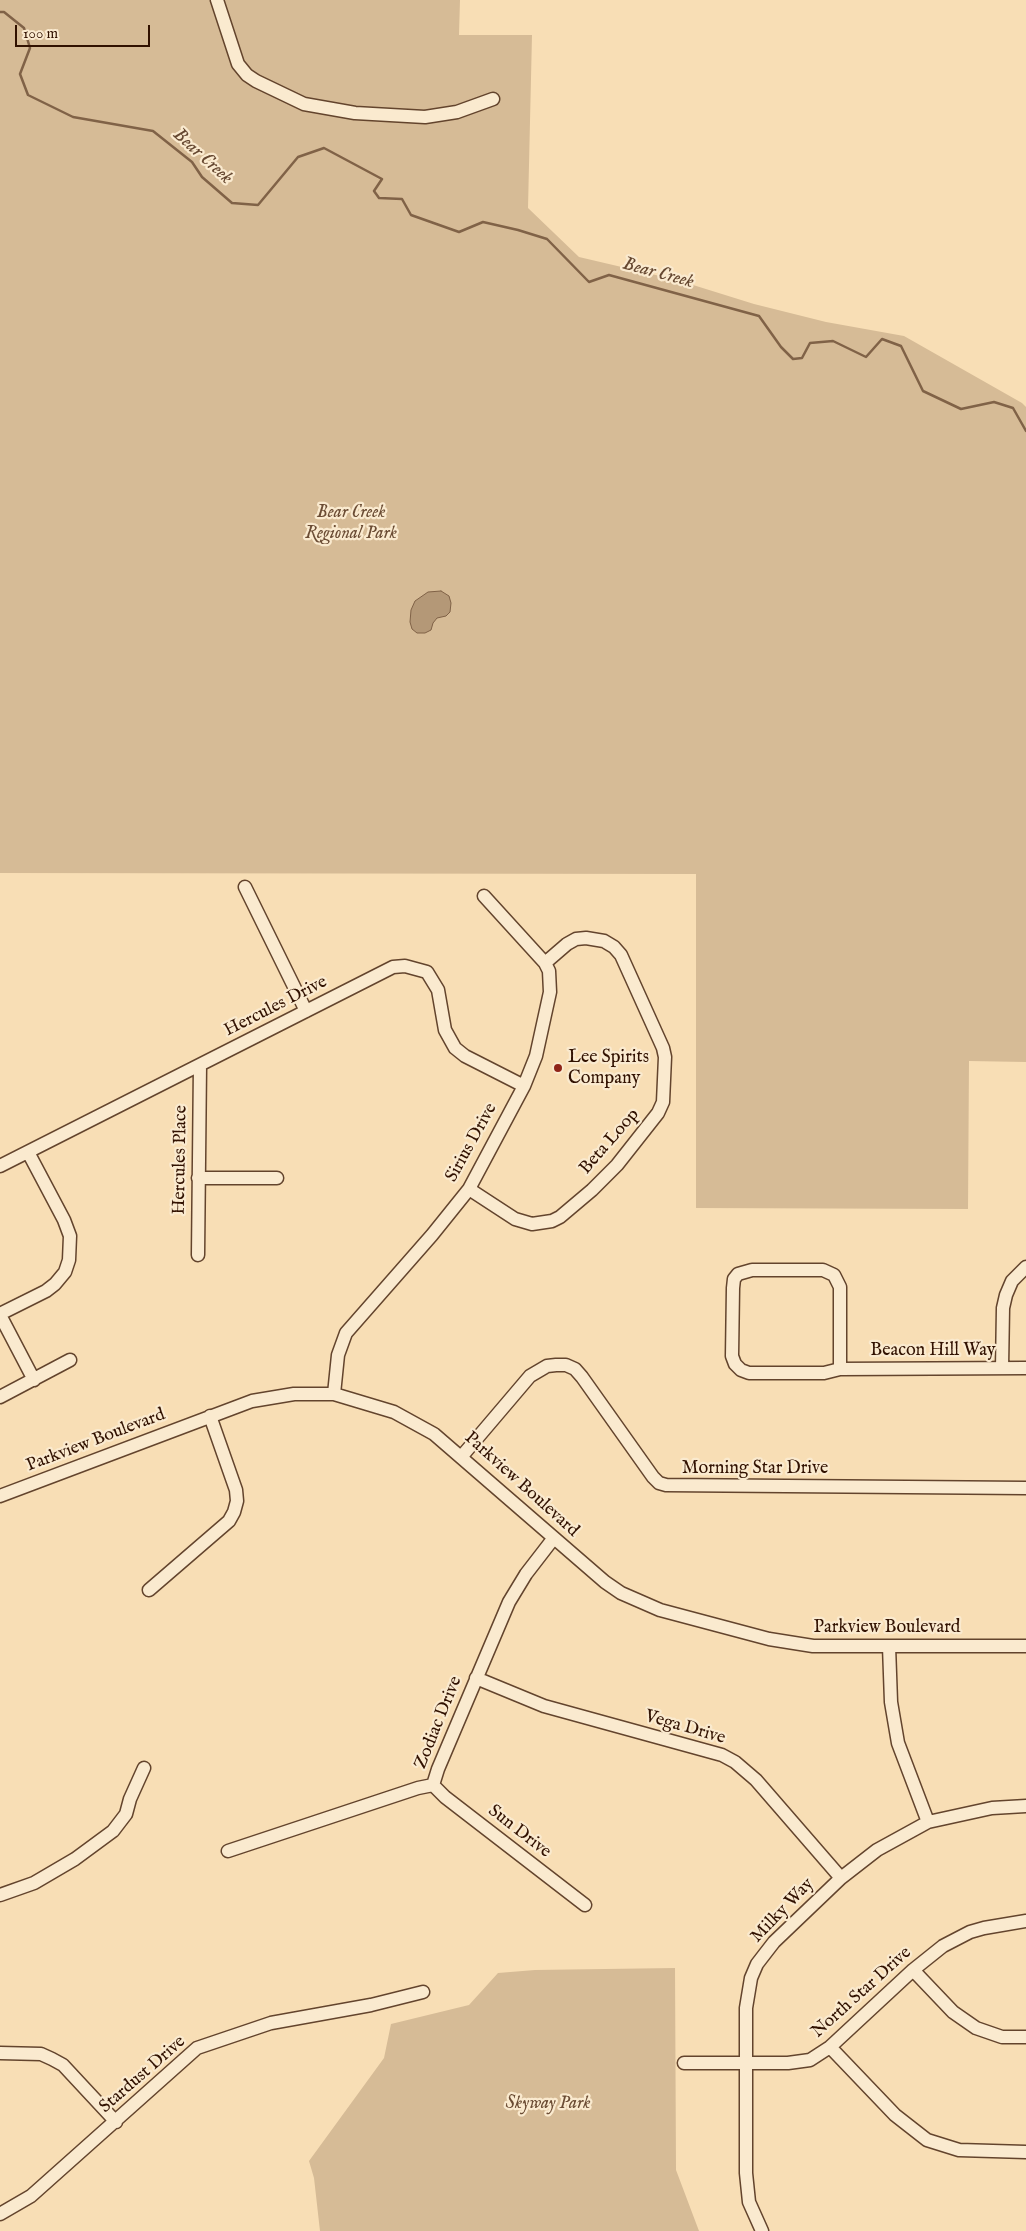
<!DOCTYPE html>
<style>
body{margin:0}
#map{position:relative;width:1026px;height:2231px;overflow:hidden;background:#f8deb5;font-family:"IM FELL English",serif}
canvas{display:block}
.scale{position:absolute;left:15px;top:25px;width:135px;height:22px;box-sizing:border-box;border:2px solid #311100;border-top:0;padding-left:6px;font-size:15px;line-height:18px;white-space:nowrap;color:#311100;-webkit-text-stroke:4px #faeacf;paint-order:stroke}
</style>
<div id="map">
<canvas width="1026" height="2231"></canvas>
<div class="scale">100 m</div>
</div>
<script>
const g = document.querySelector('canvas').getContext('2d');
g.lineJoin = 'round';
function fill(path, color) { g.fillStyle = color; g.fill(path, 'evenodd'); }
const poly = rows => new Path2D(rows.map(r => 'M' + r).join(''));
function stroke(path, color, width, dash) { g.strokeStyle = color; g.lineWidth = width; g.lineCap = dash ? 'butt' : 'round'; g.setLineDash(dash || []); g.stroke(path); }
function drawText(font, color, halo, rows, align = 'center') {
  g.font = font + ' "IM FELL English",serif'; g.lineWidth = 4.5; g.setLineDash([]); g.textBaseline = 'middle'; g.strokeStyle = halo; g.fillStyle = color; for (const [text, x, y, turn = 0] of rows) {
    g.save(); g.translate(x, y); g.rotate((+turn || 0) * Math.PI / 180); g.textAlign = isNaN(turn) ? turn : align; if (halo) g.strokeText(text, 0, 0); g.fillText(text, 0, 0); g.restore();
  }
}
fill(poly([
 [0,0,460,0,459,35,532,35,528,208,579,257,677,280,754,304,826,322,904,336,1022,403,1026,407,1026,1062,969,1061,968,1209,696,1208,696,874,0,873],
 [675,1968,676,2170,699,2231,320,2231,314,2178,309,2161,384,2058,391,2024,469,2005,498,1973,535,1970]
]), '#d6bb96');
const water = poly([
 [441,591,449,596,451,603,450,612,446,616,437,618,433,623,431,630,425,633,417,633,412,629,410,622,411,610,415,601,428,592,441,591]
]);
fill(water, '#b49877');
stroke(water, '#806247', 1);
stroke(poly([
 [0,12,4,12,24,28,30,48,20,74,28,95,73,117,153,131,192,162,202,177,232,203,258,205,298,157,324,148,382,179,374,191,379,198,402,199,411,215,459,232,483,222,518,230,547,239,589,282,609,275,759,316,781,347,793,359,802,358,810,343,833,341,866,357,882,339,901,346,923,391,961,409,994,402,1013,408,1026,431]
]), '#806247', 2.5);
const minor = poly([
 [217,0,238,64,247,75,256,81,304,104,355,113,425,117,457,112,493,99],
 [245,887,306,1011],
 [0,1166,393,967,405,966,427,972,438,990,445,1030,455,1048,465,1056,524,1086],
 [198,1178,277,1178],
 [469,1189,515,1219,532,1224,552,1221,560,1217,592,1190,617,1165,658,1113,663,1102,665,1057,663,1048,621,955,614,947,604,941,586,938,576,939,567,944,545,963],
 [198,1255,200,1065],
 [752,1270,823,1270,834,1275,840,1287,840,1369,824,1373,749,1373,741,1370,735,1364,732,1356,733,1288,734,1279,738,1274,752,1270],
 [0,1314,46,1291,55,1284,65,1272,69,1260,70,1236,64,1220,28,1152],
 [0,1315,34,1380],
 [1002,1368,1003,1308,1006,1295,1012,1281,1026,1267],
 [840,1369,1026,1368],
 [334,1394,338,1355,346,1333,432,1235,469,1189,524,1086,536,1056,550,992,549,971,545,963,484,896],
 [0,1397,70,1360],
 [462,1456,530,1376,547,1366,556,1365,566,1365,575,1369,582,1377,653,1477,659,1483,666,1485,1026,1488],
 [0,1496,252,1401,294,1394,334,1394,394,1412,434,1434,605,1582,621,1593,660,1610,769,1639,813,1646,1026,1646],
 [149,1590,229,1521,234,1512,237,1501,236,1490,210,1416],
 [889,1646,891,1702,898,1743,928,1822],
 [476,1678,544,1706,722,1755,735,1762,756,1780,841,1878],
 [433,1785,445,1797,585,1905],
 [228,1851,418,1788,433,1785,438,1769,509,1602,526,1574,553,1539],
 [0,1895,34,1883,75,1859,113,1831,126,1814,130,1799,144,1768],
 [913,1970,953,2012,976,2028,1002,2037,1026,2037],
 [830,2047,895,2115,927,2140,959,2150,1026,2152],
 [0,2053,41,2054,52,2059,63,2065,116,2122],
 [684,2063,788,2063,810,2060,830,2047,913,1970,943,1946,970,1932,984,1928,1026,1921],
 [0,2214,31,2196,197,2048,271,2023,371,2005,423,1992],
 [762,2231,749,2202,746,2173,746,2008,751,1978,757,1964,774,1942,841,1878,877,1850,928,1822,992,1808,1026,1806]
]);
stroke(minor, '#63442d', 15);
stroke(minor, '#faeacf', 12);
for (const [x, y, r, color] of [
 [558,1068,5,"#8f2418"]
]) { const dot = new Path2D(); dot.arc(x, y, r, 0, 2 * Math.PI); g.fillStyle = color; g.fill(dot); stroke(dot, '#faeacf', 2); }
drawText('italic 18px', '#6b4c34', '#faeacf', [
 ["Bear Creek",351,513],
 ["Regional Park",351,534],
 ["Skyway Park",548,2104]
]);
drawText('18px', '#311100', '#faeacf', [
 ["Hercules Drive",276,1007,-27],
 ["Beta Loop",610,1142,-49],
 ["Sirius Drive",472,1143,-61],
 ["Hercules Place",181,1160,-89],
 ["Beacon Hill Way",933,1351],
 ["Parkview Boulevard",96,1441,-21],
 ["Morning Star Drive",755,1469],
 ["Parkview Boulevard",521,1485,42],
 ["Parkview Boulevard",887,1628],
 ["Zodiac Drive",439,1723,-68],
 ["Vega Drive",685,1728,16],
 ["Sun Drive",519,1832,38],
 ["Milky Way",783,1911,-46],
 ["North Star Drive",862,1993,-42],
 ["Stardust Drive",143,2075,-41]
]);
drawText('18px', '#311100', '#faeacf', [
 ["Lee Spirits",568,1058],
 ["Company",568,1079]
], 'left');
drawText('italic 19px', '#654730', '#faeacf', [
 ["Bear Creek",202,157,42],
 ["Bear Creek",658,274,15]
]);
</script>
